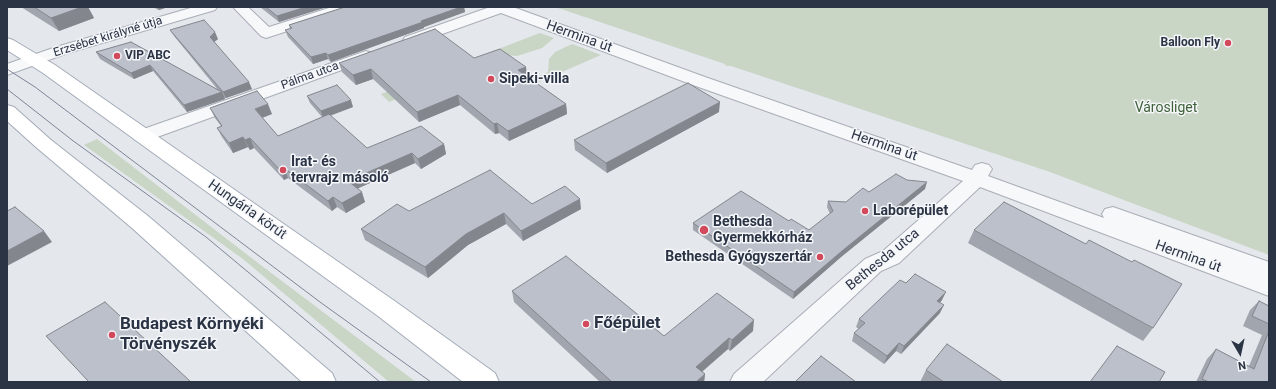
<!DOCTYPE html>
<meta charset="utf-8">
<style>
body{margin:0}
#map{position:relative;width:1276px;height:389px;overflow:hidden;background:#e4e7ec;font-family:Roboto,sans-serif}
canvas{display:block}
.frame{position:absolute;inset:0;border:8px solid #2b3445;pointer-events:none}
.north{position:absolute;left:1220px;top:333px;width:40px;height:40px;-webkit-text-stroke:3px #f4f6f9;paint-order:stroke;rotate:171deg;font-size:11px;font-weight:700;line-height:16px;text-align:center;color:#2b3445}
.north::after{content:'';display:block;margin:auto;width:14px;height:18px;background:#2b3445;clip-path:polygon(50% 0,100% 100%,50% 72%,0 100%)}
</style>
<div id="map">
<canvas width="1276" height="389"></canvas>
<div class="frame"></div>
<div class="north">N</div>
</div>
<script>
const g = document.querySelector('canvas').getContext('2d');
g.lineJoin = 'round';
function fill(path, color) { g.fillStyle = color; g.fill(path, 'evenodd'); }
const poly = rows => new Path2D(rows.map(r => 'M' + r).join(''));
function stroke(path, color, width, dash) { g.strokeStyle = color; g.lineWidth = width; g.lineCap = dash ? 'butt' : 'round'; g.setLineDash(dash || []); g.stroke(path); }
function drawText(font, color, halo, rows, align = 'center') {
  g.font = font + ' Roboto,sans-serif'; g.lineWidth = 3; g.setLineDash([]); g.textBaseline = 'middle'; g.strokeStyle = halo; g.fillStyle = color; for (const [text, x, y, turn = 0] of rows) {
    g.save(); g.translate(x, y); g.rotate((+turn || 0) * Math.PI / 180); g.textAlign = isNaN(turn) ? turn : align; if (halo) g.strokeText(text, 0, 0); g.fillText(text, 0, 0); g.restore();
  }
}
fill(poly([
 [555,7,1269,7,1269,255,1050,172,731,66,726,66,725,64],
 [540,33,554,38,542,48,517,56,506,55,389,102,381,94],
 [572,44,601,55,509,95,504,91,548,72,549,59,555,52],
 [97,139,258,263,416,382,389,382,243,259,84,145]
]), '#c9d6c5');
const minor = poly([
 [194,7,217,7,215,10,68,53,7,75,7,64,56,47,194,7],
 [233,7,248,7,269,27,332,7,354,7,352,10,266,38,261,36,233,7],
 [490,7,513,7,705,77,972,170,975,165,982,163,989,165,992,169,988,176,1104,218,1102,214,1105,209,1113,207,1269,262,1269,296,980,187,899,263,881,271,763,382,730,382,734,374,865,259,883,251,963,181,693,85,501,13,417,43,411,45,405,43,403,40,405,37,490,7],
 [366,51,372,53,374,56,372,59,149,140,142,142,135,140,133,136,135,132,366,51]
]);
const major = poly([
 [7,38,13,40,55,65,396,302,495,373,499,382,463,382,378,316,43,73,7,50,7,38],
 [7,105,14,107,51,140,148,216,332,373,336,382,302,382,132,228,37,148,7,121,7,105]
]);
stroke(minor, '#a9aeb7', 2);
stroke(major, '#a3abb8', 2);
fill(minor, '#f7f8fa');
fill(major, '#fff');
stroke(poly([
 [7,69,35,87,320,302,431,382],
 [7,89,72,140,206,237,380,382]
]), '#7d8696', 1);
fill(poly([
 [21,7,88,7,94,18,59,31],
 [152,7,168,7,159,10],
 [260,7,327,7,279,22],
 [345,7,464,7,465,12,424,27,424,28,331,62,328,59,313,64,288,37,285,30,290,29,289,25],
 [170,30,218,39,214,42,252,89,226,98,225,98,225,99,187,112,153,71,134,79,100,59,96,52,131,42,218,90,174,36],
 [474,58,527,76,527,77,566,104,567,114,509,141,499,133,495,134,460,105,419,122,373,79,356,85,342,72,339,63],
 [307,96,353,107,330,116,367,148,444,144,446,154,421,169,415,163,358,188,365,202,346,213,337,207,332,211,288,178,284,180,254,148,250,150,248,147,233,153,222,137,217,128,221,126,215,118,210,108,272,114,262,118,278,136,322,117,310,103],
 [719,112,607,173,575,150,574,140],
 [925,189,841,257,793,299,693,230,693,223,789,221,809,230,830,214,827,207,828,201,846,202,869,192],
 [532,204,581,209,523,241,506,224,468,245,428,278,365,240,361,229,409,211],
 [974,230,1153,328,1143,341,968,243],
 [906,283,942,300,940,303,940,313,901,354,896,351,884,364,852,341,854,333,859,329,856,327,859,319],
 [512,291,664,336,753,331,730,351,728,349,702,371,705,374,704,382,600,382,514,302],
 [1259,301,1269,306,1269,382,1196,382,1207,359,1216,349,1249,366,1262,335,1243,326,1250,310],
 [46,336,191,382,89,382],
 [926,370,1003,382,920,382]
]), '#a1a5ae');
fill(poly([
 [82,7,88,7,94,18,59,31,51,18],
 [157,7,168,7,159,10],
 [306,7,327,7,279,22,277,16],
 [459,7,464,7,465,12,424,27,424,28,331,62,328,55],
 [215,32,218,39,213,43,210,37],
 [326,53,328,59,313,64,311,57],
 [150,65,153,71,134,79,131,73],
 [526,67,527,76,519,80,518,70],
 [371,69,373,79,356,85,353,75],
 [249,82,252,89,226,98,223,92],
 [222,92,225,99,187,112,184,105],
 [458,95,460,105,419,122,417,112],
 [351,100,353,107,323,118,321,111],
 [720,102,719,112,607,173,606,163],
 [268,104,272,114,259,119,255,109],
 [566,104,567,114,509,141,508,131],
 [497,123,499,133,495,134,494,124],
 [243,137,248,147,233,153,229,143],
 [250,138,254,148,250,150,245,140],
 [444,144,446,154,421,169,418,159],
 [412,153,415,163,352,191,348,181],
 [284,168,288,178,284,180,280,170],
 [927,182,925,189,841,257,793,299,794,292,842,251],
 [362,192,365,202,346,213,342,203],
 [333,197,337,207,332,211,328,201],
 [580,199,581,209,523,241,521,231],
 [504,213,506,224,468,245,428,278,425,267,466,234],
 [44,231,52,242,7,266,7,251],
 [946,292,942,300,934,309,937,301],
 [944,305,940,313,901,354,904,346],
 [754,320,753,331,730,351,732,340],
 [729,338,728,349,695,378,696,367],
 [899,343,896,351,884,364,887,356],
 [705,374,704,382,696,382]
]), '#83868d');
const building = poly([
 [34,7,82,7,51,18,34,7],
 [266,7,306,7,277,16,266,7],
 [345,7,461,7,421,21,423,22,328,55,326,53,311,57,285,30,292,28,289,25,345,7],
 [204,20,215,32,210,37,249,82,223,92,170,30,204,20],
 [435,29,474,58,500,49,526,67,518,70,566,104,508,131,497,123,494,124,458,95,417,112,371,69,353,75,339,63,435,29],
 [131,42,222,92,184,105,150,65,131,73,96,52,131,42],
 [688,83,720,102,606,163,574,140,688,83],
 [337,85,351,100,321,111,307,96,337,85],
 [257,91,268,104,255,109,278,136,329,114,367,148,421,126,444,144,418,159,412,153,348,181,362,192,342,203,333,197,328,201,284,168,280,170,250,138,245,140,243,137,229,143,217,128,222,126,210,108,257,91],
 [490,170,532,204,565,186,580,199,521,231,504,213,466,234,425,267,361,229,397,204,409,211,490,170],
 [896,174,907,180,927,182,842,251,794,292,693,223,741,191,789,221,791,219,809,230,833,211,828,201,846,202,863,188,869,192,896,174],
 [1004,202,1086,244,1089,240,1132,262,1134,260,1182,284,1153,328,974,230,1004,202],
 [15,207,44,231,7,251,7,211,15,207],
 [566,256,664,336,717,293,754,320,732,340,729,338,696,367,705,374,696,382,612,382,512,291,566,256],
 [915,274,946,292,937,301,944,305,904,346,899,343,887,356,854,333,865,323,859,319,900,280,906,283,915,274],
 [1259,301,1269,306,1269,324,1252,316,1259,301],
 [105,302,191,382,89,382,46,336,105,302],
 [1269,331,1269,382,1209,382,1202,379,1216,349,1254,369,1269,331],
 [947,344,1003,382,944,382,926,370,947,344],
 [1117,346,1165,372,1159,382,1090,382,1117,346],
 [821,356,856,382,795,382,821,356]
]);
fill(building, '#bbc0ca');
stroke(building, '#83868d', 1);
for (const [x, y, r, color] of [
 [1228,43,4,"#d1495b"],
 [117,56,4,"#d1495b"],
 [491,79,4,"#d1495b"],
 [283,170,4,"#d1495b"],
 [865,211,4,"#d1495b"],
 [704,230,5,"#d1495b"],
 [820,257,4,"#d1495b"],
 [586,324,4,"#d1495b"],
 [112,335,4,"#d1495b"]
]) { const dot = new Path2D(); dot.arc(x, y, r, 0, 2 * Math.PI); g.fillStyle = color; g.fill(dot); stroke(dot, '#f4f6f9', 1.5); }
drawText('12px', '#2b3445', '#f4f6f9', [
 ["Erzsébet királyné útja",108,37,-17],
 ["Pálma utca",310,76,-20]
]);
drawText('bold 12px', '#2b3445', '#f4f6f9', [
 ["Balloon Fly",1220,43],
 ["VIP ABC",125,56,"left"]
], 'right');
drawText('14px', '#2b3445', '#f4f6f9', [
 ["Hermina út",579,37,20],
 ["Hermina út",884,146,19],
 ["Hungária körút",247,210,35],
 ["Hermina út",1188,257,20],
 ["Bethesda utca",883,260,-39]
]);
drawText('bold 14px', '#2b3445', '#f4f6f9', [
 ["Sipeki-villa",499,79],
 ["Irat- és",291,162],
 ["tervrajz másoló",291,178],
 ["Laborépület",873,211],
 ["Bethesda",713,222],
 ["Gyermekkórház",713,238],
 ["Bethesda Gyógyszertár",812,257,"right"]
], 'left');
drawText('14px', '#3f6138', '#f4f6f9', [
 ["Városliget",1166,108]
]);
drawText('bold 17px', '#2b3445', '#f4f6f9', [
 ["Főépület",594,324],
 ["Budapest Környéki",120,325],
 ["Törvényszék",120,345]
], 'left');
</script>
